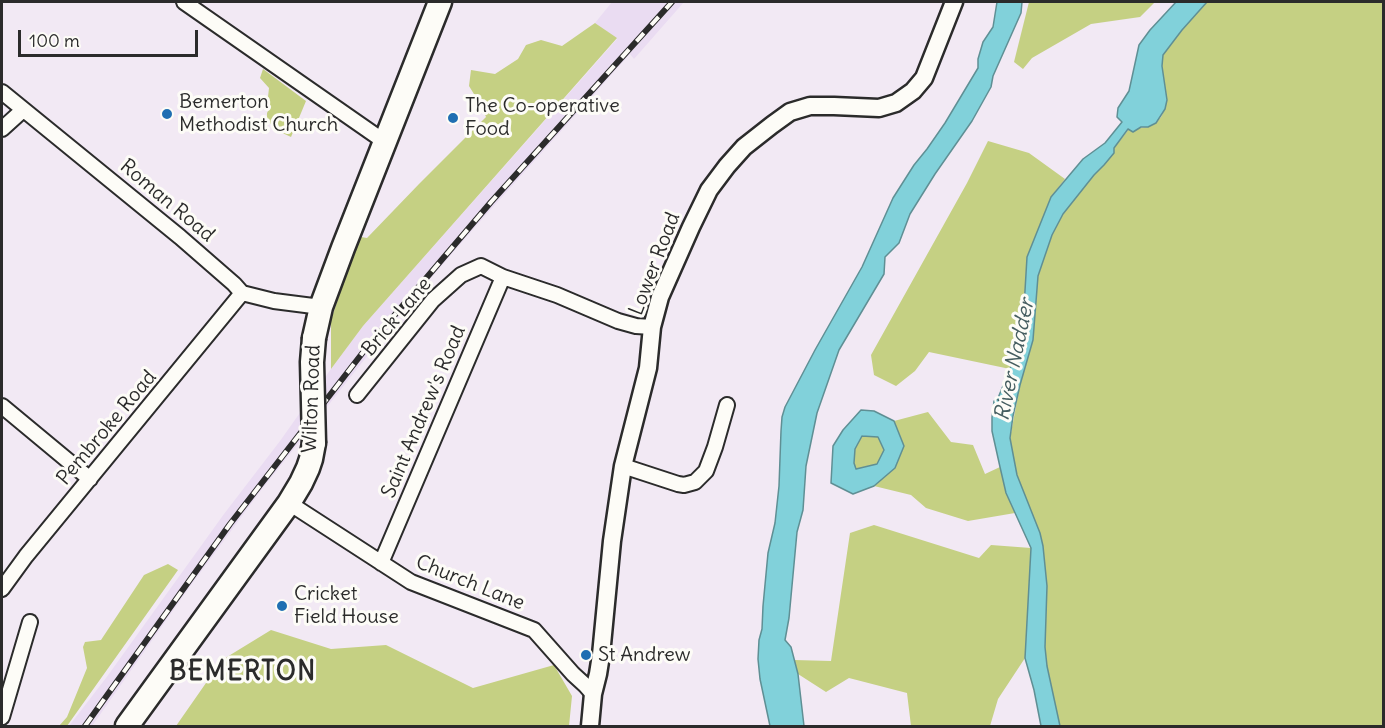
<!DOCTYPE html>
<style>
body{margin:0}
#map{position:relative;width:1385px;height:728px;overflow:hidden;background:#f2e9f4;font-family:Delius,sans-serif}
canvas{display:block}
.frame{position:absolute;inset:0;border:3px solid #2b2b2b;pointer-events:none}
.scale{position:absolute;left:18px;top:30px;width:180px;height:27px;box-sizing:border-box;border:3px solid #2b2b2b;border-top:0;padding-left:8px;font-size:18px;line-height:21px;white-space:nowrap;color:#2b2b2b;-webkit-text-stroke:4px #fdfcf7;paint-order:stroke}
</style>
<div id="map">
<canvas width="1385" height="728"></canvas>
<div class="frame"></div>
<div class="scale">100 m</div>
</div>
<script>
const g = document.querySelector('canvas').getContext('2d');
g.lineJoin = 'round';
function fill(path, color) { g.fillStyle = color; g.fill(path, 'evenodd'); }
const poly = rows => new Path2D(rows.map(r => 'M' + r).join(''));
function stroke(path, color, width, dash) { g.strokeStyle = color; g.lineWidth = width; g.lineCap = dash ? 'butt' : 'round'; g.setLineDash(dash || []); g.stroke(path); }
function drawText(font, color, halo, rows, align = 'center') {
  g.font = font + ' Delius,sans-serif'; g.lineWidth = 6; g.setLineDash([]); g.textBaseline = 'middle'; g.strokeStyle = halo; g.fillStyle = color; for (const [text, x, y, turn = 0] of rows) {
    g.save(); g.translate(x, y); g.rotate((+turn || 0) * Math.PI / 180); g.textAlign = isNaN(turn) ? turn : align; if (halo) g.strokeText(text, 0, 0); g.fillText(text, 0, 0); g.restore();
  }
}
fill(poly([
 [612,2,684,2,634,59,630,54,476,226,405,308,259,493,186,592,92,726,69,726,106,678,224,514,280,441,331,369,363,326,617,39,595,23]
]), '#eadcf2');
fill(poly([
 [1029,2,1155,2,1140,17,1091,24,1032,58,1023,69,1014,62],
 [1207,2,1383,2,1383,726,1060,726,1047,666,1045,647,1047,586,1043,546,1017,475,1010,438,1020,385,1033,340,1038,276,1052,235,1063,214,1094,175,1104,165,1114,148,1129,129,1148,127,1156,123,1161,117,1165,109,1164,79,1162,66,1163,55,1182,30],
 [595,23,617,38,363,326,331,369,331,320,348,269,361,237,367,238,419,184,486,117,482,107,469,86,471,70,495,74,518,59,526,45,541,40,562,46],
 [263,69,306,101,291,137,276,130,267,120,267,113,270,107,268,97,269,88,260,78],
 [988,141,1029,153,1065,179,1051,197,1027,257,1023,324,1014,359,1010,369,929,352,915,371,896,386,874,375,871,355,967,183],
 [928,412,951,442,973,445,985,474,1000,467,1006,493,1015,513,968,521,926,508,911,495,874,486,895,468,904,446,894,421],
 [862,436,878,437,884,450,877,464,856,469,854,463,855,449],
 [874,525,979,558,991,545,1031,548,1025,658,998,699,990,726,911,726,907,693,849,678,826,692,798,674,794,660,831,661,850,533],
 [168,564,178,570,67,726,59,726,67,717,87,668,83,647,85,642,101,640,144,575],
 [271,630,331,649,386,645,473,688,554,665,572,696,569,726,176,726,222,660]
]), '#c5d083');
const water = poly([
 [997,2,1022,2,1021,13,993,76,991,87,972,121,935,174,910,214,899,243,885,257,884,274,839,350,817,413,806,466,803,510,797,532,789,618,785,640,791,647,798,674,804,726,770,726,760,679,758,659,759,640,762,629,763,606,768,553,775,523,779,486,781,431,782,417,785,407,815,350,862,267,893,198,914,165,927,149,945,123,978,68,978,59,983,42,993,27,997,2],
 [1176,2,1207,2,1182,30,1163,55,1162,66,1167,100,1165,109,1156,123,1148,127,1141,127,1133,132,1128,129,1114,148,1114,153,1104,165,1094,175,1063,214,1052,235,1038,276,1033,340,1020,385,1013,416,1010,438,1017,475,1040,533,1043,546,1047,586,1045,647,1047,666,1060,726,1041,726,1034,690,1025,658,1031,548,1006,493,1000,467,992,431,992,417,994,401,998,398,1014,359,1023,324,1027,257,1051,197,1083,159,1105,143,1122,122,1117,117,1118,108,1129,91,1139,45,1150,30,1176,2],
 [861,410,874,411,894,421,904,446,895,468,874,486,853,494,831,483,833,446,843,430,861,410],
 [862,436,878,437,884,450,877,464,856,469,854,463,855,449,862,436]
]);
fill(water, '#81d1da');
stroke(water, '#5f8f94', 1.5);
const minor = poly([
 [184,2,385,142],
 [2,92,180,237,234,284,242,293,274,301,321,307],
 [2,129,23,110],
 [357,395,433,300,461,275,481,266,503,277,557,295,618,321,636,326,652,327],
 [2,406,90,479],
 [623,466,678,484,684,485,695,482,706,471,715,447,727,405],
 [289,503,411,582,534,630,573,674,585,685,593,694],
 [381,563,503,277],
 [2,589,26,556,242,293],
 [2,717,30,622]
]);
const tertiary = poly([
 [590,726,593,694,598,674,601,655,612,541,623,466,648,368,652,327,660,297,691,227,709,190,727,166,744,147,772,125,790,112,810,106,834,106,879,108,896,103,913,91,924,78,954,2]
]);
const trunk = poly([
 [314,338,321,307,343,248,440,2],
 [127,726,289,503,301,483,308,468,311,459,314,443]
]);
stroke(minor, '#2b2b2b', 18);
stroke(tertiary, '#2b2b2b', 21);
stroke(trunk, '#2b2b2b', 27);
stroke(minor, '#fdfcf7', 14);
stroke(tertiary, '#fdfcf7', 16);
stroke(trunk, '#fdfcf7', 22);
const rail = poly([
 [85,726,230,524,364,351,491,202,672,2]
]);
stroke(rail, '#2b2b2b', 6);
stroke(rail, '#fdfcf7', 4, [11]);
const trunkBridge = poly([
 [314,443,312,362,314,338]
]);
stroke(trunkBridge, '#2b2b2b', 27, []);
stroke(trunkBridge, '#fdfcf7', 22);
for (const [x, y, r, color] of [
 [167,114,6,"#1f6fb2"],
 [453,118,6,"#1f6fb2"],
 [282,606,6,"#1f6fb2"],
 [586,655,6,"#1f6fb2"]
]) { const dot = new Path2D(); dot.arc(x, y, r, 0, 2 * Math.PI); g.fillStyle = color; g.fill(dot); stroke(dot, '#fdfcf7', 2); }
drawText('20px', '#2b2b2b', '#fdfcf7', [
 ["Bemerton",179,102],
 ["Methodist Church",179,125],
 ["The Co-operative",465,106],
 ["Food",465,129],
 ["Cricket",294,594],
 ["Field House",294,617],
 ["St Andrew",598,655]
], 'left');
drawText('20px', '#2b2b2b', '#fdfcf7', [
 ["Roman Road",167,201,40],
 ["Lower Road",655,264,-69],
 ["Brick Lane",397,317,-50],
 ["Wilton Road",312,399,-88],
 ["Saint Andrew's Road",424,412,-67],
 ["Pembroke Road",107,428,-50],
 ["Church Lane",470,583,22]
]);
drawText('italic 21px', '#455d60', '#fdfcf7', [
 ["River Nadder",1015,360,-78]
]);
g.letterSpacing = '1.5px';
drawText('bold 26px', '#2b2b2b', '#fdfcf7', [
 ["BEMERTON",243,673]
]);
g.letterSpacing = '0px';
</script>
